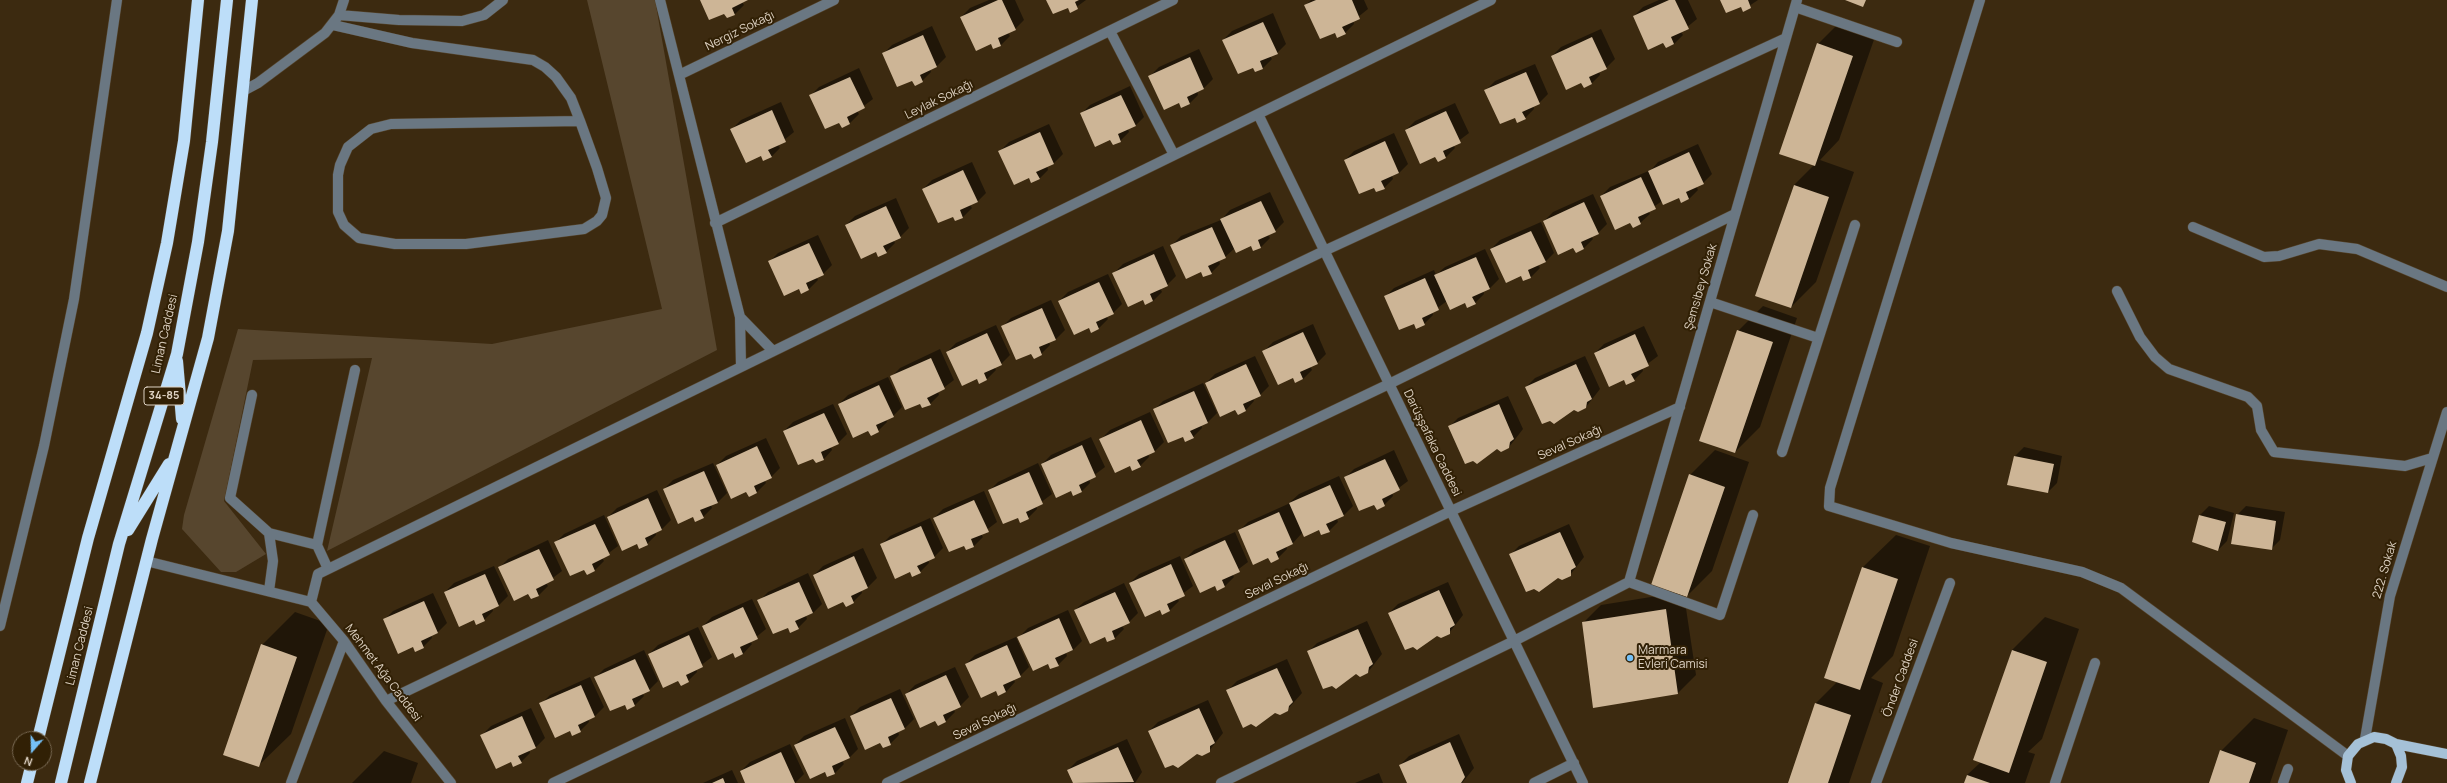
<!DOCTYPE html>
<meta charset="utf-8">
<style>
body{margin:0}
#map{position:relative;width:2447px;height:783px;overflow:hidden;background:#3c2a10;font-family:Manrope,sans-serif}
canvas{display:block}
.north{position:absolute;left:12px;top:731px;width:40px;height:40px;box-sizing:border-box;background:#312005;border:1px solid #766751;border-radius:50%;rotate:200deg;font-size:11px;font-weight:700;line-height:16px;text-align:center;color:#ded2c3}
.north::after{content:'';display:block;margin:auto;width:14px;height:18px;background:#75c0f6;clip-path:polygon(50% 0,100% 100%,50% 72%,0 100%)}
</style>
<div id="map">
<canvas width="2447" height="783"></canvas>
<div class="north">N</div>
</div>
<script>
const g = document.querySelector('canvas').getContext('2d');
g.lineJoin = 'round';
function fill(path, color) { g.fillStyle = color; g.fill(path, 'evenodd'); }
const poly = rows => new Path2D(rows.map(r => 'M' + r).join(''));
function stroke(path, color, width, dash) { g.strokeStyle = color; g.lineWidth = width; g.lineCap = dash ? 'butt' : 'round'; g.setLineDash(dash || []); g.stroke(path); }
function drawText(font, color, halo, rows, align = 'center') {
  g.font = font + ' Manrope,sans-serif'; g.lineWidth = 4; g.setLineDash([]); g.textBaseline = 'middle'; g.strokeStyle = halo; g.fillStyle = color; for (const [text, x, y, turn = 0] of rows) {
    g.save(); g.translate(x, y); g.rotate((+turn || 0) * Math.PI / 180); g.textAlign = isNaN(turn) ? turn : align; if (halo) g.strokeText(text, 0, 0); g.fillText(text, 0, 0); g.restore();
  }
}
fill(poly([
 [587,0,655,0,717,350,327,551,372,358,253,360,224,501,266,554,236,572,221,572,182,529,184,515,238,329,492,344,662,309]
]), '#57462e');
fill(poly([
 [701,0,746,0,742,2,744,5,735,14,727,17,725,12],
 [989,0,1015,0,1024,20,1015,29,1008,33,1010,36,1001,45,993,48,991,43,961,17,970,8],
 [1047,0,1086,0,1071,11,1068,7],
 [1311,0,1364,0,1368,9,1353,21,1354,24,1345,33,1335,32,1305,6],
 [1659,0,1688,0,1697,19,1681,32,1683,35,1674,44,1634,16,1643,7],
 [1721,0,1758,0,1743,10,1741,5],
 [1273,13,1286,44,1277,53,1270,56,1272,59,1263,68,1255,71,1253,66,1223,40,1232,31],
 [1843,19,1877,31,1839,140,1820,160,1854,172,1816,282,1791,307,1756,295,1794,185,1814,165,1818,44],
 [932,26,946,57,937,66,930,69,931,72,922,81,913,80,883,54,892,45],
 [1601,29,1615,59,1606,68,1599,71,1600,75,1591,84,1582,82,1552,56,1561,47],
 [1199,49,1213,79,1204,88,1197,91,1198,95,1189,104,1180,102,1150,76,1159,67],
 [1535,64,1548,94,1539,103,1533,106,1534,109,1525,118,1515,116,1486,90,1495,81],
 [859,68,873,99,857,111,859,114,850,123,842,126,840,121,810,96,819,87],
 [1130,86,1144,117,1135,126,1128,129,1129,132,1120,141,1111,139,1081,114,1090,105],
 [781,102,794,132,778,145,780,148,771,157,761,155,732,129,741,120],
 [1455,103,1469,133,1453,145,1455,148,1446,157,1436,156,1406,130,1415,121],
 [1049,124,1063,154,1054,163,1047,166,1048,170,1039,179,1030,177,1000,151,1009,142],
 [1394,133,1408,164,1399,173,1392,176,1393,179,1384,188,1375,186,1345,160,1354,151],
 [1698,144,1712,174,1703,183,1696,186,1698,190,1689,199,1679,197,1662,201,1648,211,1650,214,1640,223,1631,222,1601,196,1610,187,1651,170,1658,162],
 [972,162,986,193,977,202,970,205,972,208,963,217,955,220,953,215,923,189,932,180],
 [1270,192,1284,222,1275,231,1268,235,1270,238,1261,247,1254,250,1251,245,1235,248,1225,257,1219,261,1220,264,1211,273,1201,271,1172,245,1181,236,1221,220,1230,210],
 [1593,194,1607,224,1598,233,1591,236,1593,239,1584,248,1574,247,1544,221,1553,212],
 [896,198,909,228,900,237,893,240,895,243,886,252,876,251,846,225,855,216],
 [1541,222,1554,253,1545,262,1538,265,1540,268,1531,277,1523,280,1521,275,1491,249,1500,240],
 [818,235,832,265,823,274,816,277,818,280,809,289,801,292,799,287,769,262,778,253],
 [1163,246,1176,276,1167,285,1160,288,1162,292,1153,301,1146,304,1143,299,1114,273,1123,264],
 [1485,249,1499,279,1490,288,1483,291,1484,294,1475,303,1447,301,1432,312,1433,315,1424,324,1415,322,1385,297,1394,288,1434,270,1436,275,1445,267],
 [1108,274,1122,304,1113,313,1106,316,1108,319,1099,328,1089,327,1059,301,1068,292],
 [1051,300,1065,330,1056,339,1049,342,1050,345,1041,354,1032,353,1002,327,1011,318],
 [1763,306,1797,318,1760,427,1735,452,1738,331],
 [1313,324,1326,354,1317,363,1310,366,1312,370,1303,379,1293,377,1264,351,1273,342],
 [996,325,1010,355,1001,364,994,367,996,370,987,379,977,378,947,352,956,343],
 [1644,326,1658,356,1642,368,1643,371,1634,380,1624,379,1595,353,1604,344],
 [940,349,954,380,938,392,939,395,930,404,920,402,891,377,900,368],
 [1255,356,1269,386,1260,395,1253,398,1254,401,1246,410,1236,409,1206,383,1215,374],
 [1585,356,1600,389,1586,407,1574,408,1526,387,1535,378],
 [888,377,902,407,893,416,886,419,887,422,878,431,839,404,848,395],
 [1203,383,1217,413,1208,422,1201,425,1202,428,1193,437,1184,435,1154,410,1163,401],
 [1508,396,1523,429,1509,447,1497,448,1477,462,1449,427,1458,418],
 [833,404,847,434,838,443,831,447,832,450,824,459,816,462,814,457,784,431,793,422],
 [1150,412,1164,442,1155,451,1148,454,1149,457,1140,466,1131,464,1101,439,1110,430],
 [1091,437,1105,467,1089,479,1090,483,1081,492,1072,490,1042,464,1051,455],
 [766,438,780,468,771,477,764,480,766,483,757,492,747,491,717,465,726,456],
 [2024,447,2062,456,2057,483,2048,492,2009,484,2015,456],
 [1394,450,1408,481,1392,493,1393,496,1384,505,1375,503,1345,478,1354,469],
 [1715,450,1749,462,1712,571,1687,596,1684,595,1696,675,1678,693,1594,707,1583,623,1601,605,1676,593,1690,475],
 [713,463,727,493,718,502,711,505,712,508,703,517,694,515,664,489,673,480],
 [1038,463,1052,494,1036,506,1037,509,1028,518,1019,516,989,491,998,482],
 [1339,476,1353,506,1344,515,1337,519,1338,522,1329,531,1319,529,1303,532,1293,543,1286,546,1287,549,1278,558,1269,557,1239,531,1248,522,1288,504,1299,494],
 [657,490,671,520,662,529,655,532,656,535,647,544,638,543,608,517,617,508],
 [984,491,997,522,981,534,983,537,974,546,966,549,964,544,934,518,943,509],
 [2209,506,2234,513,2227,541,2218,550,2200,515],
 [2246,506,2285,512,2280,540,2271,549,2237,515],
 [604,515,618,546,602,558,604,561,595,570,587,573,585,568,555,543,564,534],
 [930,518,943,548,934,557,928,560,929,563,920,572,910,570,881,545,890,536],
 [1569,524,1584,557,1570,575,1510,555,1519,546],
 [1235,532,1248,562,1232,574,1234,577,1225,586,1215,584,1185,559,1194,550],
 [1896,535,1930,546,1893,656,1871,678,1883,683,1849,783,1789,783,1816,703,1838,681,1863,567],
 [548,540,562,571,546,583,548,586,539,595,531,598,529,593,499,568,508,559],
 [863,548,877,578,868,587,861,590,862,593,853,602,844,601,814,575,823,566],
 [1180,556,1193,586,1177,598,1179,601,1170,610,1163,614,1160,609,1130,583,1139,574],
 [494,566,508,596,499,605,492,608,493,611,484,620,475,618,445,592,454,583],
 [808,573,822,604,813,613,806,616,807,619,798,628,789,626,759,601,768,592],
 [1448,582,1463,615,1449,633,1389,613,1398,604],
 [1124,583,1138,613,1129,622,1122,626,1124,629,1115,638,1107,641,1105,636,1075,610,1084,602],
 [433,593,447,623,438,632,431,635,432,638,423,647,414,645,384,620,393,611],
 [752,599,766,629,750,642,752,644,743,654,733,652,703,626,712,617],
 [1068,610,1082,641,1073,650,1066,653,1067,656,1058,665,1049,663,1019,637,1028,628],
 [295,612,329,624,291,734,258,766,262,645],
 [2045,617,2079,629,2042,739,2028,752,2035,754,2025,783,1965,783,1967,775,1981,762,1975,760,2012,650],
 [1367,621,1382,654,1368,672,1308,652,1317,643],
 [698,627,712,657,696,669,697,672,688,681,679,680,649,654,658,645],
 [1016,637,1029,667,1020,676,1013,679,1015,682,1006,692,998,695,996,690,966,664,975,655],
 [644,650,658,681,649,690,642,693,644,696,635,705,625,703,595,678,604,669],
 [1287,659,1302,693,1287,710,1228,690,1237,681],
 [955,667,969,697,960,706,953,709,955,712,946,721,936,720,906,694,915,685],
 [590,677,604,707,595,716,588,719,589,722,580,731,571,729,541,704,550,695],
 [900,689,914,719,905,728,898,732,899,735,890,744,881,742,851,716,860,707],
 [1208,700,1223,733,1209,751,1149,731,1158,722],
 [531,708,545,738,536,747,529,750,530,753,521,762,511,761,482,735,491,726],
 [845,718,858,749,849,758,842,761,844,764,835,773,827,776,825,771,795,745,804,736],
 [2254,718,2288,730,2270,783,2210,783,2221,751],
 [1459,734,1474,768,1462,783,1408,783,1400,765,1409,756],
 [1127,739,1142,772,1135,783,1074,783,1068,770,1077,761],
 [790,744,804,774,795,783,746,783,741,771,750,762],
 [384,751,418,763,411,783,352,783],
 [732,770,738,783,703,783],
 [1379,773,1383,783,1355,783]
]), '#0007');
fill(poly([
 [700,0,748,0,732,8,735,15,727,18,724,14,709,20],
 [998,0,1002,0,1016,30,998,38,1001,46,993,49,991,44,976,51,960,17],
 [1046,0,1079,0,1075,2,1078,9,1070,13,1068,8,1053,14],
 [1316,0,1352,0,1360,19,1342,27,1346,34,1337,38,1335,33,1320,39,1304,5],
 [1669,0,1675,0,1689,29,1671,37,1674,44,1666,48,1663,43,1648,50,1633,16],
 [1720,0,1748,0,1751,8,1743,12,1741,7,1726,13],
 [1845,0,1866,0,1863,7],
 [1263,22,1278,54,1260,61,1263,69,1255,72,1253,68,1238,74,1222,40],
 [923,35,937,67,920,75,923,82,915,86,912,81,897,87,882,53],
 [1592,37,1607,69,1589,77,1592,84,1584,88,1581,83,1566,90,1551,56],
 [1817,43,1853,56,1815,166,1779,154],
 [1190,57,1204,89,1187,97,1190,104,1181,108,1179,103,1164,110,1148,76],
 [1526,72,1540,104,1522,112,1526,119,1517,123,1515,118,1500,124,1484,90],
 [850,77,865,108,847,117,850,124,842,128,839,123,825,129,809,95],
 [1121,95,1136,126,1118,134,1121,142,1113,145,1110,140,1095,147,1080,113],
 [772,110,786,142,768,150,772,157,763,161,761,156,746,163,730,129],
 [1446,111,1461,143,1443,151,1446,158,1438,162,1435,157,1420,164,1405,130],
 [1040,132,1054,164,1036,172,1040,179,1031,183,1029,178,1014,185,998,151],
 [1385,141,1399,173,1381,181,1385,189,1376,192,1374,188,1359,194,1344,160],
 [1689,152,1704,184,1686,192,1689,199,1681,203,1679,198,1663,205,1648,171],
 [963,170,978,202,960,210,963,218,955,221,953,217,938,223,922,189],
 [1641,177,1656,209,1638,217,1641,224,1633,228,1630,223,1615,230,1600,196],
 [1794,185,1829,197,1791,308,1755,296],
 [1261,201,1276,232,1258,240,1261,248,1253,251,1251,246,1236,253,1220,219],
 [1584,202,1599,234,1581,242,1584,249,1576,253,1573,248,1558,255,1543,221],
 [886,206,901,238,883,246,887,253,878,257,876,252,861,259,845,225],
 [1212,227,1226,258,1208,266,1212,274,1203,277,1201,272,1186,279,1170,245],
 [1531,231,1546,262,1528,270,1531,278,1523,281,1521,276,1506,283,1490,249],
 [809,243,824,275,806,283,809,290,801,294,799,289,784,296,768,261],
 [1154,254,1168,286,1150,294,1153,301,1145,305,1143,300,1128,307,1112,273],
 [1476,257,1490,289,1472,297,1476,304,1467,308,1465,303,1450,310,1434,275],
 [1425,278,1439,310,1422,318,1425,325,1416,329,1414,324,1399,330,1384,296],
 [1099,282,1114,314,1096,322,1099,329,1091,333,1089,328,1074,335,1058,301],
 [1042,308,1056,340,1039,347,1042,355,1034,359,1031,354,1016,360,1001,326],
 [1737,330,1773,342,1735,453,1699,441],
 [1303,332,1318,364,1300,372,1303,379,1295,383,1293,378,1278,385,1262,351],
 [987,333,1002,365,984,373,987,380,979,384,977,379,962,386,946,352],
 [1635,334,1649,366,1631,374,1635,381,1626,385,1624,380,1609,387,1594,353],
 [931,358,945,389,927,398,931,405,922,408,920,404,905,410,890,376],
 [1246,364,1261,396,1243,404,1246,411,1238,415,1235,410,1220,417,1205,383],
 [1576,364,1592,399,1587,402,1586,408,1578,412,1574,410,1554,424,1550,421,1542,424,1525,387],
 [879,385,894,417,876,425,879,432,871,436,868,431,853,438,838,404],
 [1194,391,1208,423,1190,431,1194,438,1185,442,1183,437,1168,443,1153,409],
 [1499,404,1514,439,1510,442,1509,448,1501,452,1497,449,1477,464,1473,461,1465,464,1448,426],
 [824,413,839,444,821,452,824,460,816,463,813,459,798,465,783,431],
 [1141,420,1155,452,1137,460,1141,467,1132,471,1130,466,1115,473,1099,439],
 [1082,445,1096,477,1079,485,1082,492,1073,496,1071,491,1056,498,1041,464],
 [757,446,772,478,754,486,757,493,749,497,746,492,731,499,716,465],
 [2014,456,2054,464,2048,493,2007,485],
 [1385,459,1400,490,1382,499,1385,506,1377,510,1374,505,1359,511,1344,477],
 [704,471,718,503,700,510,704,518,695,522,693,517,678,524,663,489],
 [1029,472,1043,504,1026,512,1029,519,1020,523,1018,518,1003,524,988,490],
 [1689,474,1725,487,1687,597,1651,585],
 [1330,485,1344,516,1326,524,1330,532,1321,535,1319,530,1304,537,1289,503],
 [648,498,662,530,645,538,648,545,639,549,637,544,622,551,607,517],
 [974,500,989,532,971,539,974,547,966,550,964,546,949,552,933,518],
 [1279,512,1293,544,1276,552,1279,559,1271,563,1268,558,1253,565,1238,530],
 [2236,514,2276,521,2272,550,2231,544],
 [2199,515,2226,522,2218,551,2192,542],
 [595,524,610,555,592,564,595,571,587,575,584,570,570,576,554,542],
 [921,526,935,558,917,566,921,573,912,577,910,572,895,579,880,544],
 [1560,532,1576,567,1571,570,1571,576,1562,580,1558,578,1539,592,1534,589,1526,592,1509,554],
 [1225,540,1240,572,1222,580,1225,587,1217,591,1215,586,1200,593,1184,559],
 [539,549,554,580,536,589,539,596,531,599,528,594,514,601,498,567],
 [854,556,868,588,851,596,854,603,846,607,843,602,828,609,813,575],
 [1171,564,1185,596,1167,604,1170,611,1162,615,1160,610,1145,617,1129,583],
 [1862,567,1898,579,1860,690,1824,678],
 [485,574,499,606,482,614,485,621,476,625,474,620,459,627,444,592],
 [799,582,813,613,795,621,799,629,790,633,788,628,773,634,757,600],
 [1439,590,1455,625,1450,628,1450,634,1441,638,1437,636,1417,650,1413,647,1405,650,1388,613],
 [1115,592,1130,623,1112,631,1115,639,1107,642,1105,637,1090,644,1074,610],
 [424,601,438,633,421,641,424,648,415,652,413,647,398,654,383,619],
 [743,607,758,639,740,647,743,654,735,658,733,653,718,660,702,626],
 [1666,609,1678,694,1593,708,1582,622],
 [1059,618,1073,650,1055,658,1059,666,1050,669,1048,664,1033,671,1017,637],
 [1358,629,1373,664,1369,667,1368,673,1360,677,1356,674,1336,689,1332,686,1323,689,1307,651],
 [689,635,703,667,686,675,689,682,681,686,678,681,663,688,648,654],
 [261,644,297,657,259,767,223,755],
 [1007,645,1021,677,1003,685,1006,692,998,696,996,691,981,698,965,664],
 [2012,650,2047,662,2009,773,1973,760],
 [635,659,650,691,632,699,635,706,627,710,625,705,610,711,594,677],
 [1277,668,1293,702,1289,706,1288,711,1280,715,1275,713,1256,727,1251,724,1243,728,1226,690],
 [946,675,961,707,943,715,946,722,938,726,935,721,920,728,905,694],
 [581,685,595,717,578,725,581,732,572,736,570,731,555,738,539,703],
 [891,698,905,729,888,737,891,745,883,748,880,743,865,750,850,716],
 [1815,703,1851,715,1828,783,1788,783],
 [1199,708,1215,743,1210,746,1210,752,1202,756,1197,754,1178,768,1173,765,1165,768,1148,731],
 [522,716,536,748,518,756,522,763,513,767,511,762,496,769,480,735],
 [835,727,850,758,832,766,835,774,827,777,825,772,810,779,794,745],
 [1450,742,1465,777,1461,783,1407,783,1399,765],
 [1118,747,1134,782,1073,783,1067,770],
 [2220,750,2256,763,2249,783,2209,783],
 [781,752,795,783,745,783,740,771],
 [1967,775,1990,783,1964,783],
 [723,778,725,783,712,783]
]), '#cdb596');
const minor = poly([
 [660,0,740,317,773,351],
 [1980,0,1830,488,1829,506,1951,543,2082,572,2121,588,2348,756],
 [1795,7,1897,42],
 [339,15,399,20,462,21,484,15,503,0],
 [333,25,412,43,533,60,545,67,556,77,571,98,580,121,597,168,606,198,602,215,597,221,584,229,466,244,395,244,359,238,344,225,338,212,338,175,340,165,348,147,371,129,391,124,580,121],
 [1110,31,1174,155],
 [679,75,834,0],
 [243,91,258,83,325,33,339,15,344,0],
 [1258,114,1583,783],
 [715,223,1173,0],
 [2193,227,2264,257,2279,256,2319,244,2357,249,2447,287],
 [2117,291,2140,337,2155,357,2169,369,2248,397,2257,406,2261,430,2274,452,2405,466,2432,458],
 [1710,302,1818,338],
 [740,317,741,366],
 [252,395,230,498,269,533,273,561,269,591],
 [1782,452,1855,225],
 [269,533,317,545],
 [146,561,311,602],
 [328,569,317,545,355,370],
 [1629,582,1797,0],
 [0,626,44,446,74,299,117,0],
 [386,701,1324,251,1786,38],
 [2365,739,2390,596,2447,412],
 [291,783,344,641],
 [451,783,386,701,344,641,311,602,318,574,1491,0],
 [553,783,1389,384,1735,214],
 [887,783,1451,511,1680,407],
 [1221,783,1514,641,1629,582,1720,615,1753,515],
 [1534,783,1574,763],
 [1876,783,1950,583],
 [2055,783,2095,663],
 [2283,783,2288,769]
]);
const major = poly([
 [2396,744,2447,754],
 [2351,783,2346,770,2348,756,2358,744,2374,737,2386,739,2396,744,2401,756,2402,767,2396,783]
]);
const highway = poly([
 [177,361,182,419],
 [128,530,169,464],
 [38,739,88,538,147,333,167,243,184,141,198,0],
 [27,783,32,763],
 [61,783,119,544,177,354,198,242,212,142,227,0],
 [90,783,152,539,208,338,228,231,252,0]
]);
stroke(minor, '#56452d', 11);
stroke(major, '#56452d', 11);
stroke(highway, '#56452d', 13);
stroke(minor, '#6a7782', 10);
stroke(major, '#a5c1d7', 10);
stroke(highway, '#bddef9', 12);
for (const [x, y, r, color] of [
 [1630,658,4,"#75c0f6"]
]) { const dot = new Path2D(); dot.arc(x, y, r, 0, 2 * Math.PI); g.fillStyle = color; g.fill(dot); stroke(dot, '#312005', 1.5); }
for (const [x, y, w] of [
 [164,396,40]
]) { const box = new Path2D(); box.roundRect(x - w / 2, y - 9, w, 18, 3); g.fillStyle = '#312005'; g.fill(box); stroke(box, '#ded2c3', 1); }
drawText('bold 11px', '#ded2c3', null, [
 ["34-85",164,396]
]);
drawText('12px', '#ded2c3', '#312005', [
 ["Nergiz Sokağı",740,31,-26],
 ["Leylak Sokağı",939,100,-26],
 ["Şemsibey Sokak",1701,287,-74],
 ["Liman Caddesi",165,334,-77],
 ["Darüşşafaka Caddesi",1432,443,64],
 ["Seval Sokağı",1570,443,-24],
 ["222. Sokak",2385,570,-74],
 ["Seval Sokağı",1277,581,-26],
 ["Liman Caddesi",80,646,-76],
 ["Mehmet Ağa Caddesi",383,673,53],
 ["Önder Caddesi",1901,678,-70],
 ["Seval Sokağı",985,722,-26]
]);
drawText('12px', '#ded2c3', '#312005', [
 ["Marmara",1638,651],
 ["Evleri Camisi",1638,665]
], 'left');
</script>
